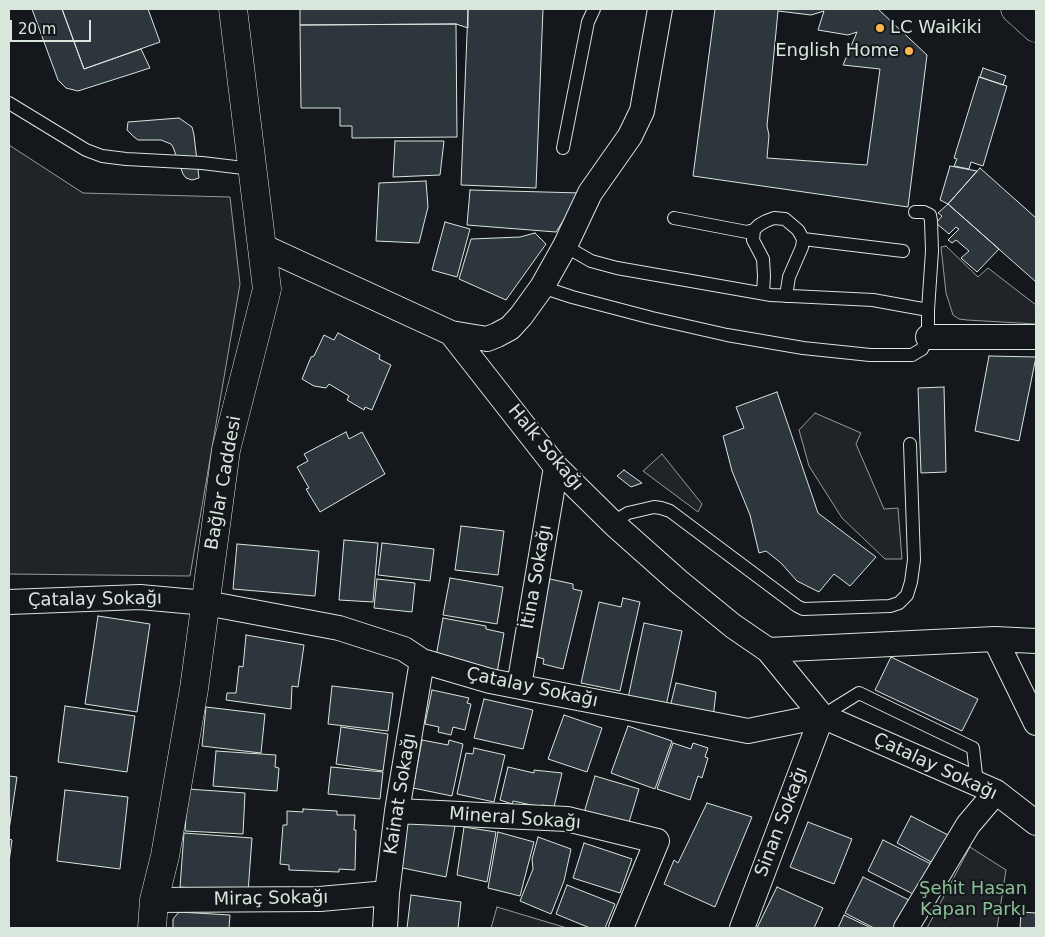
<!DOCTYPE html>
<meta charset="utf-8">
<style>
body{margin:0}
#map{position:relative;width:1045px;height:937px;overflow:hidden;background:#14181c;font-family:"DejaVu Sans",sans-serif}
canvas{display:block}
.frame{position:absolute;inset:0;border:10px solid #d8e6dc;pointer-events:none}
.scale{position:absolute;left:10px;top:20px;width:81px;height:22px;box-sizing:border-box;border:2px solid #d8e6dc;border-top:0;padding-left:6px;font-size:15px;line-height:18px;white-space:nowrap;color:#d8e6dc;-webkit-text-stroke:4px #14181c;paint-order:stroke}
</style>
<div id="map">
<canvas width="1045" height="937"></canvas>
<div class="frame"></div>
<div class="scale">20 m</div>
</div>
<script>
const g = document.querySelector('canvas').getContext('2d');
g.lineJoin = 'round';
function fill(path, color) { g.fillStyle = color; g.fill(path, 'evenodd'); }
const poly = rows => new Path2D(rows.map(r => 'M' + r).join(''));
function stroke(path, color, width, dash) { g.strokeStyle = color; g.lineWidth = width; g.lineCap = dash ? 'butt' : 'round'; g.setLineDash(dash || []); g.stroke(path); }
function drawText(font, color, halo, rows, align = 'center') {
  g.font = font + ' "DejaVu Sans",sans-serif'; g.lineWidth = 4; g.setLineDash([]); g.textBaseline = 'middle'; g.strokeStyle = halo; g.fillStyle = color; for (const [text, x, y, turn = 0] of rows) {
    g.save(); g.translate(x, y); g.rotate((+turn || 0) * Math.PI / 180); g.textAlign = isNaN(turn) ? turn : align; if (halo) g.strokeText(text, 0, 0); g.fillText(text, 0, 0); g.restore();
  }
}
const green = poly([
 [9,145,83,193,230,197,240,284,190,576,9,574,9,145],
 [946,246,978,277,988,268,1036,305,1036,324,967,320,959,319,953,315,946,293,941,247,946,246],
 [815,413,861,433,856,444,884,509,898,508,902,559,885,559,842,518,809,466,799,430,815,413],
 [662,454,702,504,698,512,643,471,662,454],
 [970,847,1006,870,997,928,927,928,970,847],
 [497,907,567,928,491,928,497,907]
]);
fill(green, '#202428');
stroke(green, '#939e99', 1);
const building = poly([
 [32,9,62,9,84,69,141,49,150,68,78,91,66,88,58,80,32,9],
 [62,9,148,9,160,42,84,69,62,9],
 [300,9,468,9,468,28,456,24,300,25,300,9],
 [468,9,543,9,536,188,461,185,468,9],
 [715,9,878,9,927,55,908,207,693,176,715,9],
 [778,11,811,15,824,11,818,30,848,35,857,32,843,65,880,69,867,165,767,158,769,135,767,126,778,11],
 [456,24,457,137,352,138,352,126,340,126,340,108,301,108,300,25,456,24],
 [983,68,1006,76,1003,85,980,77,983,68],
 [979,77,1007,86,983,166,971,162,969,169,954,166,957,159,954,158,979,77],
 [179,118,192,127,194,135,199,178,192,180,186,178,183,174,173,147,171,144,161,140,138,140,134,137,127,130,128,122,179,118],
 [395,141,444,141,440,175,393,177,395,141],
 [950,166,977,171,948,204,940,200,950,166],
 [980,168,1036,218,1036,282,948,204,980,168],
 [426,181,428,207,419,243,376,241,379,183,426,181],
 [470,190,581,193,556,232,467,225,470,190],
 [948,204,999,249,977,272,961,258,969,251,956,240,952,243,948,240,959,229,956,227,949,234,936,223,942,216,938,213,948,204],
 [445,222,470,229,457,277,432,270,445,222],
 [535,233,546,244,506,300,459,279,471,239,520,237,535,233],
 [338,333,380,355,379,359,391,365,372,410,365,407,364,410,347,400,349,396,329,384,326,388,314,386,302,379,311,357,314,356,324,335,334,340,338,333],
 [989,356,1036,357,1019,441,975,431,989,356],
 [944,387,946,472,921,473,918,388,944,387],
 [777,392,818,513,876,557,850,586,834,574,819,592,797,581,781,563,766,551,759,553,750,515,732,471,723,436,744,428,736,407,777,392],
 [346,432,349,439,362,432,385,474,320,512,306,489,309,488,297,467,308,461,304,454,346,432],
 [624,470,642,483,631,487,617,476,624,470],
 [461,526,504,531,498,575,455,570,461,526],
 [344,540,378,543,373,602,339,600,344,540],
 [382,543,434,549,430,581,378,575,382,543],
 [237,544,319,551,315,596,233,589,237,544],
 [450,578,503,587,497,624,443,615,450,578],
 [377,579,415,583,412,612,374,608,377,579],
 [550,579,573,584,573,589,582,591,563,669,543,664,544,659,537,657,538,651,533,650,550,579],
 [623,598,640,602,620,691,581,683,599,602,621,607,623,598],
 [98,616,150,624,137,712,85,704,98,616],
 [443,618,486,626,486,629,504,633,497,673,435,662,443,618],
 [644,623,682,631,666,706,628,698,644,623],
 [246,635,304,645,298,687,292,686,291,709,226,700,227,693,236,693,239,666,243,667,246,635],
 [891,657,978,699,962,731,875,690,891,657],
 [676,683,716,692,713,718,669,711,676,683],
 [332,686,393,693,388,731,328,724,332,686],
 [432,690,469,698,467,703,471,704,465,730,453,727,451,735,438,732,439,727,425,724,432,690],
 [484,699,533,710,523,749,474,738,484,699],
 [65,706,135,716,127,772,58,762,65,706],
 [206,707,265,714,261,753,202,746,206,707],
 [564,715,602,728,587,772,548,759,564,715],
 [628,726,672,741,655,789,611,773,628,726],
 [341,727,388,734,383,771,336,764,341,727],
 [422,740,448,745,449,740,463,744,452,796,413,788,422,740],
 [673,743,691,749,693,743,708,748,705,757,708,758,702,778,698,776,690,800,657,789,673,743],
 [474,748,505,755,494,802,457,794,466,753,473,754,474,748],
 [216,751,276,755,275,767,279,768,277,791,213,786,216,751],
 [331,767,383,772,380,799,328,794,331,767],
 [508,767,534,773,534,770,562,773,554,807,542,805,541,807,513,801,512,804,500,800,508,767],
 [9,776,17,777,9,830,9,776],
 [595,776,639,789,627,829,583,816,595,776],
 [188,789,245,793,243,834,185,831,188,789],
 [65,790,128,797,120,869,57,861,65,790],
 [707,803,752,817,715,907,664,884,674,860,678,863,707,803],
 [303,809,337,811,337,815,355,815,354,830,356,830,355,870,339,869,339,872,289,870,289,865,280,864,283,825,287,825,287,811,303,812,303,809],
 [911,816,948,835,933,863,897,843,911,816],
 [405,820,434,821,455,826,446,877,398,867,405,820],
 [808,822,852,839,834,884,790,867,808,822],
 [464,827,496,832,487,882,457,875,464,827],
 [498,832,534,842,520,896,488,888,498,832],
 [184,833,252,838,248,892,180,887,184,833],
 [538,837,571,849,564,881,551,914,520,901,533,869,532,859,538,837],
 [9,839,12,840,9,862,9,839],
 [883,840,933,865,917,896,868,871,883,840],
 [584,843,632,859,620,893,573,878,584,843],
 [863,877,911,901,897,928,874,928,845,913,863,877],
 [567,885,615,904,605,928,590,928,556,914,567,885],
 [777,887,823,908,814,928,757,928,777,887],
 [411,895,461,902,458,928,407,928,411,895],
 [179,912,230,915,229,928,173,928,173,919,179,912],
 [1021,912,1036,913,1036,928,1020,928,1021,912],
 [844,915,871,928,838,928,844,915]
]);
fill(building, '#2c363c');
stroke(building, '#d8e6dc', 1);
const service = poly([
 [9,103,86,150,102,156,126,159,202,163,252,169],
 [563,148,588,22,594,9],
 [915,212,924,212,930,215,931,221,932,251,928,310],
 [674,218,747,232,754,230,759,225,766,221,774,218,785,219,798,230,803,239,903,251],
 [754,230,753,240,763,259,764,276,763,293],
 [542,287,572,297,652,318,727,335,803,348,870,355,912,355,922,349,928,337,928,310,873,300,771,295,617,268,591,261,565,246],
 [786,296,789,277,802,247,803,239],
 [615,525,620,518,628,513,654,507,661,508,670,511,797,606,803,609,890,606,899,603,907,595,911,582,914,560,910,444],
 [822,716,859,693,973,748,977,784]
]);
const minor = poly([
 [262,246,451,333,556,467,615,525,678,581,733,626,768,650,822,716],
 [451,333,487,339,497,335,510,328,521,316,542,287,565,246,590,193,630,136,642,111,660,9],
 [928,337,1036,337],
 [9,602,140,597,206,603,339,628,404,649,422,661,490,681,748,731,822,716,996,792,1036,823],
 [995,639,1036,723],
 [768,650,995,639,1036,641],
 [519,686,556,467],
 [397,811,567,819,657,841,621,928],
 [154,900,320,899,387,893],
 [385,928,387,893,397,811,422,661],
 [742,928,822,716],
 [906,928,968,825,996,792]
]);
const tertiary = poly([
 [152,928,154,900,165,856,194,689,226,450,267,289,233,9]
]);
const secondary = poly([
 [1015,9,1036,28]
]);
stroke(service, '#d8e6dc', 14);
stroke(minor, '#d8e6dc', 26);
stroke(tertiary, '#d8e6dc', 29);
stroke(secondary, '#d8e6dc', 29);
stroke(service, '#14181c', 12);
stroke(minor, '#14181c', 24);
stroke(tertiary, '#14181c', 28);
stroke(secondary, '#14181c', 28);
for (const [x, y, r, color] of [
 [880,28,5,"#ffb74d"],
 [909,51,5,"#ffb74d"]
]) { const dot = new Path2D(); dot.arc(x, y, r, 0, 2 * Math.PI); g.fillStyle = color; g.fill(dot); stroke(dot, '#14181c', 2); }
drawText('18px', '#d8e6dc', '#14181c', [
 ["LC Waikiki",890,28],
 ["English Home",899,51,"right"]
], 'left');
drawText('18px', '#d8e6dc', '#14181c', [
 ["Halk Sokağı",545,448,50],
 ["Bağlar Caddesi",224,483,-80],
 ["İtina Sokağı",537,577,-80],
 ["Çatalay Sokağı",95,600,-1],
 ["Çatalay Sokağı",532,688,12],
 ["Çatalay Sokağı",935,767,25],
 ["Kainat Sokağı",401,794,-81],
 ["Mineral Sokağı",515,819,4],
 ["Sinan Sokağı",782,822,-69],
 ["Miraç Sokağı",271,899,-1]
]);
drawText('18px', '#8ac095', '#14181c', [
 ["Şehit Hasan",973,889],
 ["Kapan Parkı",973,910]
]);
</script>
